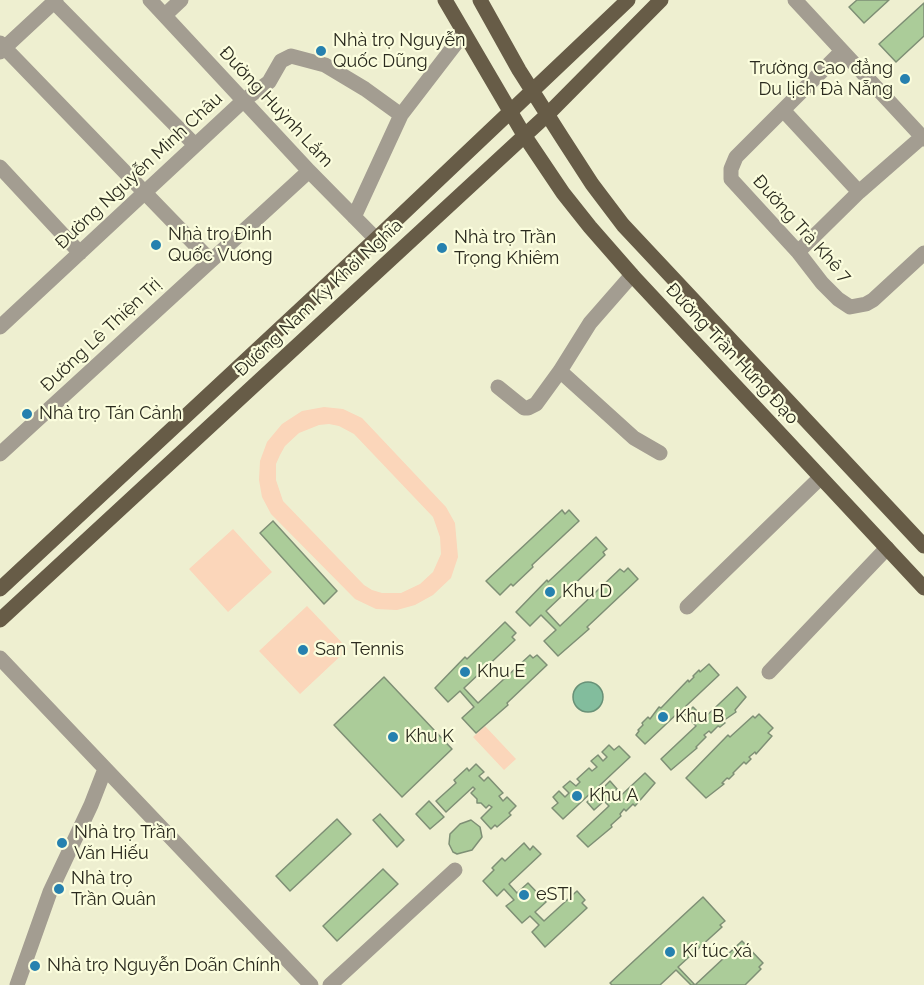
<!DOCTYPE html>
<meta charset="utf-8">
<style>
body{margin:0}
canvas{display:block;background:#eeefd0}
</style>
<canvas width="924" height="985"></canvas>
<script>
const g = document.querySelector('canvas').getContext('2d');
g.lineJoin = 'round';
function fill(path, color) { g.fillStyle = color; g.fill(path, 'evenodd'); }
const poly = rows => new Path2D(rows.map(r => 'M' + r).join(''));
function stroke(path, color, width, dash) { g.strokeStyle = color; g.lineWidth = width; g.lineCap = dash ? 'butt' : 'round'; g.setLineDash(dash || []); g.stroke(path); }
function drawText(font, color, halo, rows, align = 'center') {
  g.font = font + ' Raleway,sans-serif'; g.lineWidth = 4.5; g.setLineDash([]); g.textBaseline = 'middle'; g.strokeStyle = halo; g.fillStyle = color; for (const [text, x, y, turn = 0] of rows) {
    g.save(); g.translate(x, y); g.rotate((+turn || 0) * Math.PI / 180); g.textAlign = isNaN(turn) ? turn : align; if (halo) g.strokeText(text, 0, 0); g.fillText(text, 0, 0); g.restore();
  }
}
fill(poly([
 [324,407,343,409,362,418,446,507,455,523,458,557,451,578,433,595,415,605,397,610,376,609,355,599,271,514,262,497,259,480,260,461,267,442,282,424,302,411],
 [329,424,339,426,354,434,433,517,440,537,441,554,433,572,420,584,401,593,382,593,372,590,364,585,283,501,276,480,276,464,280,455,285,446,299,433,319,425],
 [233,529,272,572,228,612,189,569],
 [307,606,348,649,300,694,259,651],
 [485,726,516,759,504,770,473,737]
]), '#fbd6ba');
const water = poly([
 '573 697a15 15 0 1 1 30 0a15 15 0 1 1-30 0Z'
]);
fill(water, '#82bd9d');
stroke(water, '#689177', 1.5);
const building = poly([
 [857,0,889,0,864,23,849,7,857,0],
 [924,3,924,36,896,62,879,44,924,3],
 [562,510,565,514,569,510,579,521,532,565,533,567,513,586,511,584,500,595,486,581,562,510],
 [273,521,337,591,324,604,260,533,273,521],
 [596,537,607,549,603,552,605,555,546,611,560,626,620,569,624,572,628,568,638,579,587,627,589,629,558,656,544,641,556,630,541,615,530,626,516,612,547,580,548,582,596,537],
 [505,622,516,633,512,637,515,640,464,688,478,703,530,655,533,658,537,655,547,665,507,703,508,705,476,733,462,718,474,707,460,691,448,702,435,688,465,657,467,659,505,622],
 [709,664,719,675,686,706,690,710,693,707,700,714,697,717,701,721,737,687,746,697,735,710,736,712,723,721,725,723,720,727,718,726,711,733,709,731,704,735,706,737,696,747,697,748,671,770,661,759,696,726,681,710,645,744,636,735,639,731,638,730,643,725,642,723,648,717,650,719,659,707,661,708,688,680,689,682,694,677,693,676,699,670,700,672,709,664],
 [384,677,452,749,402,797,334,725,384,677],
 [759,714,773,728,768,733,772,736,756,754,755,752,749,757,751,759,746,764,744,762,733,773,734,774,729,779,727,778,722,783,724,784,706,798,686,778,728,735,730,737,753,716,755,718,759,714],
 [609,745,614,750,619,746,630,757,599,786,602,789,610,781,617,789,608,797,614,802,645,773,655,783,635,806,633,804,626,811,624,809,620,814,621,816,611,825,612,827,588,847,577,836,609,806,604,801,594,810,587,802,597,793,594,790,563,819,552,808,558,803,553,797,559,791,565,797,569,793,563,787,570,781,576,786,580,782,577,779,589,768,592,771,597,767,591,761,598,755,603,761,607,757,602,752,609,745],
 [476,764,484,772,479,776,484,781,488,777,503,793,499,796,503,801,507,797,516,806,509,813,511,815,497,827,495,825,491,829,481,818,492,807,489,805,486,808,481,803,477,803,477,799,471,793,475,789,473,787,446,812,436,801,456,783,454,780,467,768,469,771,476,764],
 [429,801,444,817,430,829,416,814,429,801],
 [380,814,404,840,397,847,373,820,380,814],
 [337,819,351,834,290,891,276,876,337,819],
 [471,820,480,827,482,837,472,850,457,854,453,852,449,844,450,834,460,824,471,820],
 [524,843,530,850,533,846,541,854,509,884,517,893,528,883,546,902,535,912,544,921,577,891,585,900,582,903,587,908,545,947,532,932,539,925,530,916,522,923,506,906,514,900,504,889,497,896,483,881,494,870,492,868,502,858,505,861,524,843],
 [383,869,398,884,337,941,323,926,383,869],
 [703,897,725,921,720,925,722,927,678,967,695,985,742,941,763,963,759,967,761,969,745,985,691,985,676,970,660,985,612,985,610,983,703,897]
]);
fill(building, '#abcc99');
stroke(building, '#7e8f75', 1.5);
stroke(poly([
 [150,0,309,171,376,239],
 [795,0,924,139],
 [54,2,195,145],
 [165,15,181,0],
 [0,43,210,260],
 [842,51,736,157,731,169,731,179,798,252,822,283,838,299,850,307,866,304,873,300,924,253],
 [0,52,56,0],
 [783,110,859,192],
 [0,167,80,253],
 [354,217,401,115,464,33],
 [798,252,859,192,922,137],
 [0,327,244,100,269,82,281,61,291,56,325,65,365,89,401,115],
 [560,371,634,438,660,453],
 [498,387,524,408,528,408,536,404,560,371,590,323,632,275],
 [0,454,309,171],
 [687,607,820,478],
 [0,658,311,985],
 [769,672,887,548],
 [17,985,50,892,91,805,105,769],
 [330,985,455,870]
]), '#a39d91', 15);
stroke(poly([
 [445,0,524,135,563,193,590,227,632,275,924,588],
 [480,0,519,70,561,136,592,184,623,225,924,546],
 [0,589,376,239,628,0],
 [0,620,548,114,661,0]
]), '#675c47', 15);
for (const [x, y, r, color] of [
 [321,51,6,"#2681af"],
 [905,79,6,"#2681af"],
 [156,245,6,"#2681af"],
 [442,248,6,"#2681af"],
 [27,414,6,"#2681af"],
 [550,592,6,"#2681af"],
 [303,650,6,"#2681af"],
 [465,672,6,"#2681af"],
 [663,717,6,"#2681af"],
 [393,737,6,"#2681af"],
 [577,796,6,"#2681af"],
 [62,843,6,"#2681af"],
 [59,889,6,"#2681af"],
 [524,895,6,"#2681af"],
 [670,952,6,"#2681af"],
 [35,966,6,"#2681af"]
]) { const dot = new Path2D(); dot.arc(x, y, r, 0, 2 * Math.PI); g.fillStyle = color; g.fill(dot); stroke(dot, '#fbfddd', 2); }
drawText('18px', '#2a2a1e', '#fbfddd', [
 ["Nhà trọ Nguyễn",333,41],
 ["Quốc Dũng",333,62],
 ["Trường Cao đẳng",893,69,"right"],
 ["Du lịch Đà Nẵng",893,90,"right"],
 ["Nhà trọ Đinh",168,235],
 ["Quốc Vương",168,256],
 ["Nhà trọ Trần",454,238],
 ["Trọng Khiêm",454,259],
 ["Nhà trọ Tán Cảnh",39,414],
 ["Khu D",562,592],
 ["San Tennis",315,650],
 ["Khu E",477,672],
 ["Khu B",675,717],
 ["Khu K",405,737],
 ["Khu A",589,796],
 ["Nhà trọ Trần",74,833],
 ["Văn Hiếu",74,854],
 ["Nhà trọ",71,879],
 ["Trần Quân",71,900],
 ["eSTI",536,895],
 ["Kí túc xá",682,952],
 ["Nhà trọ Nguyễn Doãn Chính",47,966]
], 'left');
drawText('18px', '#2a2a1e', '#fbfddd', [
 ["Đường Huỳnh Lắm",276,107,47],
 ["Đường Nguyễn Minh Châu",139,171,-43],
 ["Đường Trà Khê 7",802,229,48],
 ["Đường Nam Kỳ Khởi Nghĩa",319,298,-43],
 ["Đường Lê Thiện Trị",101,335,-43],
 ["Đường Trần Hưng Đạo",732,354,47]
]);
</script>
